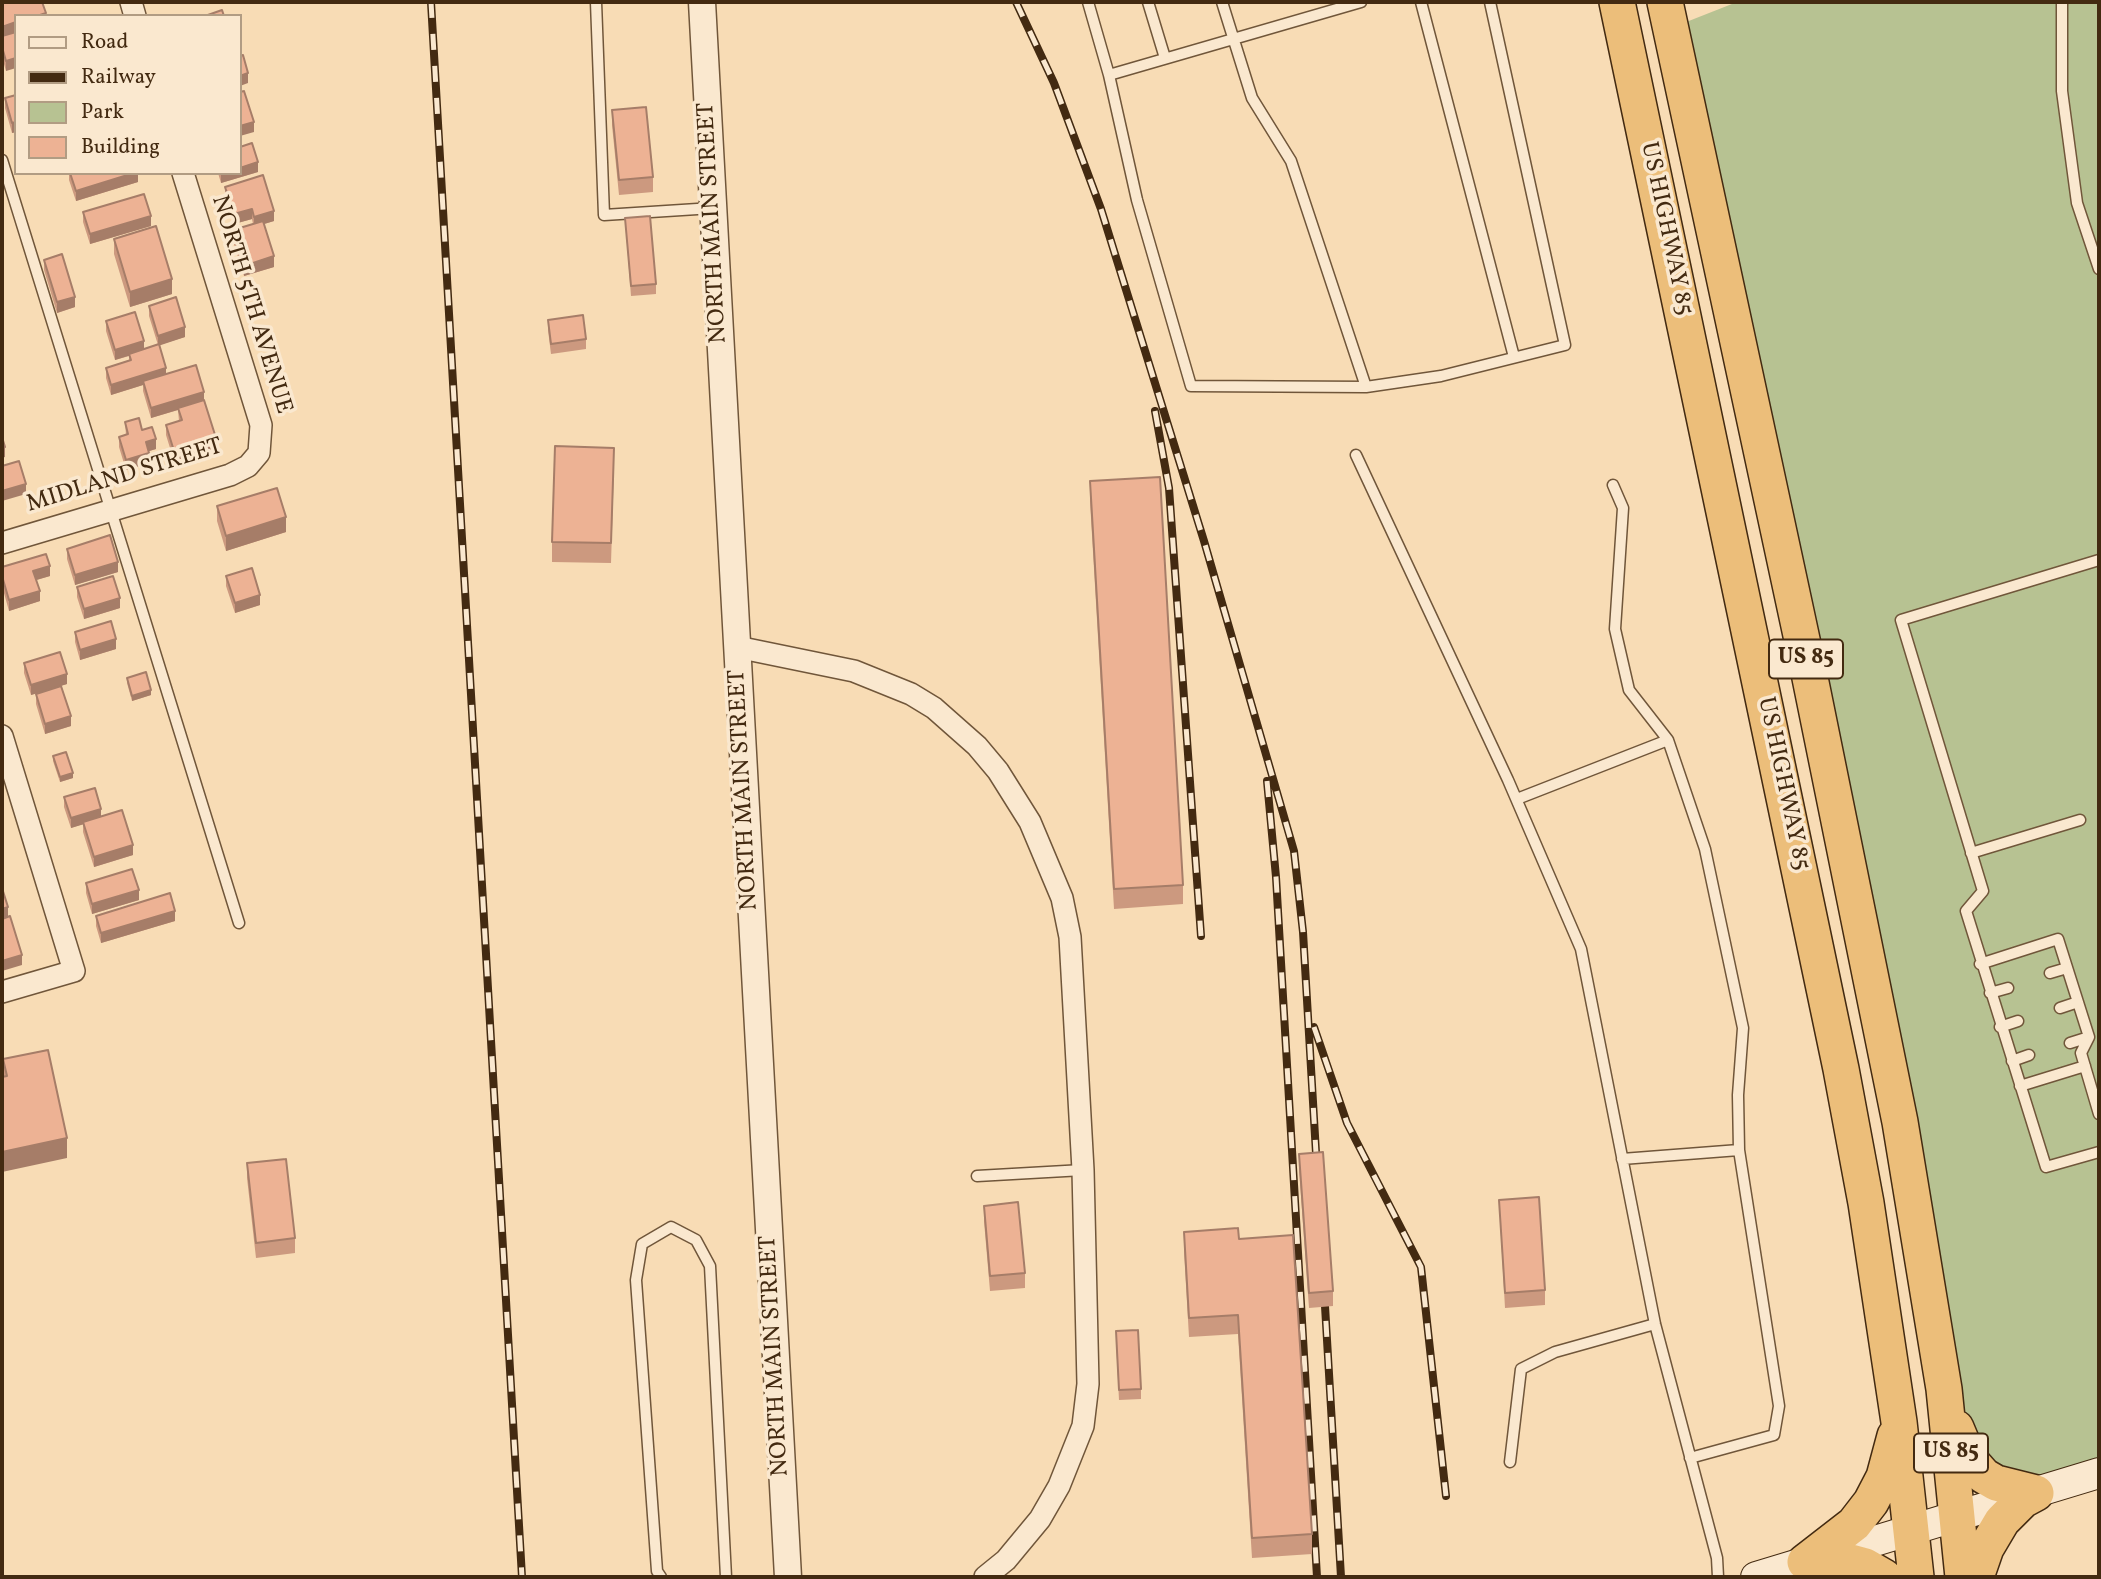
<!DOCTYPE html>
<style>
body{margin:0}
#map{position:relative;width:2101px;height:1579px;overflow:hidden;background:#f8dcb5;font-family:Vollkorn,serif}
canvas{display:block}
.frame{position:absolute;inset:0;border:4px solid #432a11;pointer-events:none}
.legend{position:absolute;left:14px;top:14px;width:228px;height:161px;box-sizing:border-box;background:#fae8cf;border:2px solid #b19c83;margin:0;padding:9px 12px;list-style:none;font-size:21px;color:#432a11}
.legend li{display:flex;align-items:center;gap:14px;height:35px}
.legend b{width:35px;border:2px solid #b19c83}
</style>
<div id="map">
<canvas width="2101" height="1579"></canvas>
<div class="frame"></div>
<ul class="legend">
<li><b style="height:9px;background:#fae8cf"></b>Road</li>
<li><b style="height:9px;background:#432a11"></b>Railway</li>
<li><b style="height:19px;background:#b7c292"></b>Park</li>
<li><b style="height:19px;background:#edb294"></b>Building</li>
</ul>
</div>
<script>
const g = document.querySelector('canvas').getContext('2d');
g.lineJoin = 'round';
function fill(path, color) { g.fillStyle = color; g.fill(path, 'evenodd'); }
const poly = rows => new Path2D(rows.map(r => 'M' + r).join(''));
function stroke(path, color, width, dash) { g.strokeStyle = color; g.lineWidth = width; g.lineCap = dash ? 'butt' : 'round'; g.setLineDash(dash || []); g.stroke(path); }
function drawText(font, color, halo, rows, align = 'center') {
  g.font = font + ' Vollkorn,serif'; g.lineWidth = 7; g.setLineDash([]); g.textBaseline = 'middle'; g.strokeStyle = halo; g.fillStyle = color; for (const [text, x, y, turn = 0] of rows) {
    g.save(); g.translate(x, y); g.rotate((+turn || 0) * Math.PI / 180); g.textAlign = isNaN(turn) ? turn : align; if (halo) g.strokeText(text, 0, 0); g.fillText(text, 0, 0); g.restore();
  }
}
fill(poly([
 [1737,2,2099,2,2099,1473,2036,1493,1976,1468,1671,28]
]), '#b7c292');
const service = poly([
 [596,2,604,215,713,208],
 [1088,2,1109,75],
 [1148,2,1165,58],
 [1222,2,1252,98,1291,161,1366,387,1441,376,1565,345,1490,2],
 [1361,2,1109,75,1137,200,1191,386,1366,387],
 [1421,2,1514,357],
 [2062,2,2062,91,2077,203,2099,269],
 [2,160,239,923],
 [1356,455,1508,780,1581,949,1655,1324,1717,1558,1718,1577],
 [1613,485,1623,508,1615,629,1629,690,1668,740],
 [2099,560,1901,620,1983,891,1966,911,2046,1167,2099,1152],
 [1517,799,1668,740,1705,849,1743,1028,1738,1095,1739,1150,1622,1159],
 [1971,853,2080,820],
 [1980,964,2058,939,2089,1037,2081,1053,2099,1114],
 [2050,973,2067,968],
 [1990,993,2008,988],
 [2060,1008,2078,1002],
 [2000,1027,2018,1021],
 [2070,1043,2089,1037],
 [2012,1061,2029,1055],
 [2020,1086,2085,1066],
 [977,1176,1083,1170],
 [1690,1458,1774,1435,1779,1406,1739,1150],
 [1510,1462,1521,1369,1555,1352,1655,1324],
 [661,1577,657,1571,636,1280,642,1244,671,1227,696,1240,710,1266,726,1577]
]);
const minor = poly([
 [131,2,135,16],
 [2,543,230,475,248,466,259,453,261,425,183,173],
 [737,647,854,671,911,694,934,708,977,746,998,771,1030,822,1062,898,1070,937,1083,1170,1088,1384,1083,1426,1059,1486,1040,1519,1006,1560,985,1577],
 [2,736,74,971,2,992]
]);
const tertiary = poly([
 [702,2,788,1577]
]);
const secondary = poly([
 [1756,1577,2099,1473]
]);
const trunk = poly([
 [1617,2,1841,1069,1866,1203,1899,1422,1916,1577],
 [1665,2,1807,663,1900,1122,1944,1389,1963,1577],
 [1956,1428,1969,1459,1984,1476,1996,1483,2036,1493],
 [1805,1562,1854,1524,1871,1502,1884,1477,1895,1436],
 [1805,1562,1843,1560,1865,1566,1884,1577],
 [1976,1577,1986,1548,2002,1521,2023,1500,2036,1493]
]);
stroke(service, '#70563a', 13);
stroke(minor, '#70563a', 24);
stroke(tertiary, '#70563a', 29);
stroke(secondary, '#432a11', 32);
stroke(trunk, '#432a11', 38);
stroke(service, '#fae8cf', 10);
stroke(minor, '#fae8cf', 21);
stroke(tertiary, '#fae8cf', 26);
stroke(secondary, '#fae8cf', 30);
stroke(trunk, '#ecbe7a', 35);
const rail = poly([
 [431,2,522,1577],
 [1016,2,1054,83,1101,209,1204,541,1294,851,1303,932,1317,1170],
 [1155,411,1169,488,1201,936],
 [1267,781,1276,877,1317,1577],
 [1314,1027,1347,1123,1421,1267,1446,1496],
 [1324,1289,1341,1577]
]);
stroke(rail, '#432a11', 8);
stroke(rail, '#fae8cf', 5, [16]);
fill(poly([
 [2,2,46,16,16,16,6,71,2,57],
 [16,95,16,132,12,133,5,108,5,98],
 [612,110,653,177,653,192,619,195,612,125],
 [258,172,221,183,218,173,240,173],
 [69,173,138,173,138,182,76,201,69,180],
 [225,187,274,221,264,224,274,267,244,276,233,241,233,230,253,224,252,219,234,224,225,197],
 [83,212,151,226,90,244,83,222],
 [625,218,656,284,656,294,631,296],
 [114,239,172,294,130,307,114,254],
 [44,260,75,307,57,313,44,270],
 [149,306,185,337,159,345,166,374,204,400,216,448,174,461,166,435,166,425,179,421,178,410,151,418,143,391,143,385,111,395,106,378,106,368,129,360,129,356,115,360,106,331,106,321,144,349,158,345,149,316],
 [548,320,586,339,586,349,551,354,548,330],
 [125,422,142,430,156,449,149,451,149,463,126,470,119,447,119,437,126,435],
 [614,468,611,563,552,562,552,542],
 [1090,481,1183,885,1183,904,1114,909,1090,501],
 [217,506,286,532,226,551,217,521],
 [67,549,118,572,75,585,67,559],
 [2,567,50,576,36,580,40,601,9,611,2,586],
 [226,576,260,605,235,613,226,586],
 [77,587,120,608,84,619,77,597],
 [75,632,116,649,80,660,75,642],
 [24,663,67,684,31,695,24,673],
 [127,678,151,695,132,701,127,683],
 [36,694,71,726,45,734,36,704],
 [53,756,73,778,60,782,53,761],
 [64,797,101,816,133,855,94,867,83,832,83,824,71,828,64,807],
 [86,883,139,900,92,914,86,893],
 [96,916,175,921,101,943,96,926],
 [3,1059,67,1158,3,1077],
 [1299,1154,1333,1291,1333,1306,1309,1308,1299,1169],
 [247,1163,295,1238,295,1253,256,1258,247,1178],
 [1499,1200,1545,1290,1545,1305,1505,1308],
 [984,1206,1025,1273,1025,1288,990,1291,984,1221],
 [1184,1232,1239,1239,1312,1534,1312,1554,1252,1558,1238,1334,1189,1337,1184,1251],
 [1116,1341,1141,1389,1141,1399,1119,1400]
]), '#cc997f');
fill(poly([
 [16,22,16,32,2,37,2,27],
 [16,58,16,68,6,71,6,61],
 [248,73,248,83,240,86,240,76],
 [16,122,16,132,12,133,12,123],
 [254,122,254,132,240,136,240,126],
 [258,162,258,172,221,183,221,173,240,173,240,168],
 [134,173,138,173,138,182,76,201,76,191],
 [252,209,252,219,234,224,234,214],
 [274,211,274,221,254,227,254,217],
 [151,216,151,226,90,244,90,234],
 [274,256,274,267,244,276,244,266],
 [172,279,172,294,130,307,130,292],
 [75,297,75,307,57,313,57,302],
 [185,327,185,337,158,346,158,336],
 [144,341,144,351,115,360,115,350],
 [166,368,166,378,143,381,143,385,111,395,111,385],
 [204,392,204,402,151,418,151,408],
 [216,438,216,448,174,461,174,451],
 [156,439,156,449,146,452,146,442],
 [5,447,5,457,2,458,2,448],
 [149,453,149,463,126,470,126,460],
 [26,484,26,494,2,501,2,491],
 [286,517,286,532,226,551,226,536],
 [118,562,118,572,75,585,75,575],
 [50,566,50,576,33,581,33,571],
 [40,591,40,601,9,611,9,600],
 [260,595,260,605,235,613,235,603],
 [120,598,120,608,84,619,84,609],
 [116,639,116,649,80,660,80,650],
 [67,674,67,684,31,695,31,685],
 [151,690,151,695,132,701,132,696],
 [71,716,71,726,45,734,45,724],
 [73,773,73,778,60,782,60,777],
 [101,809,101,819,71,828,71,818],
 [133,845,133,855,94,867,94,857],
 [139,890,139,900,92,914,92,904],
 [8,907,8,917,2,919,2,909],
 [175,911,175,921,101,943,101,933],
 [22,955,22,965,2,971,2,961],
 [67,1138,67,1158,2,1172,2,1152]
]), '#a67d68');
const building = poly([
 [2,2,42,2,46,13,37,16,16,16,16,22,2,27,2,2],
 [222,10,224,16,205,16,222,10],
 [16,32,16,58,6,61,2,47,2,36,16,32],
 [243,55,248,73,240,76,240,56,243,55],
 [244,91,254,122,240,126,240,92,244,91],
 [16,95,16,122,12,123,5,98,16,95],
 [646,107,653,177,619,180,612,110,646,107],
 [252,143,258,162,240,168,240,147,252,143],
 [70,173,134,173,76,191,70,173],
 [263,175,274,211,254,217,252,209,234,214,225,187,263,175],
 [144,194,151,216,90,234,83,212,144,194],
 [650,216,656,284,631,286,625,218,650,216],
 [263,221,274,256,244,266,233,230,263,221],
 [156,226,172,279,130,292,114,239,156,226],
 [62,254,75,297,57,302,44,260,62,254],
 [176,297,185,327,158,336,149,306,176,297],
 [135,312,144,341,115,350,106,321,135,312],
 [583,315,586,339,551,344,548,320,583,315],
 [159,344,166,368,111,385,106,368,131,360,129,354,159,344],
 [196,365,204,392,151,408,143,381,196,365],
 [204,400,216,438,174,451,166,425,182,420,178,408,204,400],
 [139,418,142,430,152,427,156,439,146,442,149,453,126,460,119,437,128,434,125,422,139,418],
 [2,437,5,447,2,448,2,437],
 [555,446,614,448,611,543,552,542,555,446],
 [19,461,26,484,2,491,2,466,19,461],
 [1160,477,1183,885,1114,889,1090,481,1160,477],
 [277,488,286,517,226,536,217,506,277,488],
 [110,535,118,562,75,575,67,549,110,535],
 [46,554,50,566,33,571,40,591,9,600,2,576,2,567,46,554],
 [252,568,260,595,235,603,226,576,252,568],
 [113,576,120,598,84,609,77,587,113,576],
 [111,621,116,639,80,650,75,632,111,621],
 [60,652,67,674,31,685,24,663,60,652],
 [146,672,151,690,132,696,127,678,146,672],
 [61,686,71,716,45,724,36,694,61,686],
 [66,752,73,773,60,777,53,756,66,752],
 [95,788,101,809,71,818,64,797,95,788],
 [122,810,133,845,94,857,83,822,122,810],
 [132,869,139,890,92,904,86,883,132,869],
 [2,888,8,907,2,909,2,888],
 [170,893,175,911,101,933,96,916,170,893],
 [10,916,22,955,2,961,2,919,10,916],
 [48,1050,67,1138,2,1152,2,1077,7,1076,3,1059,48,1050],
 [1323,1152,1333,1291,1309,1293,1299,1154,1323,1152],
 [286,1159,295,1238,256,1243,247,1163,286,1159],
 [1539,1197,1545,1290,1505,1293,1499,1200,1539,1197],
 [1018,1202,1025,1273,990,1276,984,1206,1018,1202],
 [1238,1228,1239,1239,1293,1235,1312,1534,1252,1538,1238,1315,1189,1318,1184,1232,1238,1228],
 [1138,1330,1141,1389,1119,1390,1116,1331,1138,1330]
]);
fill(building, '#edb294');
stroke(building, '#a67d68', 2);
for (const [x, y, w] of [
 [1806,659,74],
 [1951,1453,74]
]) { const box = new Path2D(); box.roundRect(x - w / 2, y - 19.5, w, 39, 5); g.fillStyle = '#fae8cf'; g.fill(box); stroke(box, '#432a11', 2); }
drawText('bold 23px', '#432a11', null, [
 ["US 85",1806,659],
 ["US 85",1951,1453]
]);
drawText('24px', '#432a11', '#fae8cf', [
 ["NORTH MAIN STREET",714,223,-93],
 ["US HIGHWAY 85",1665,229,78],
 ["NORTH 5TH AVENUE",250,305,73],
 ["MIDLAND STREET",125,477,-17],
 ["US HIGHWAY 85",1782,784,78],
 ["NORTH MAIN STREET",745,790,-93],
 ["NORTH MAIN STREET",776,1356,-93]
]);
</script>
